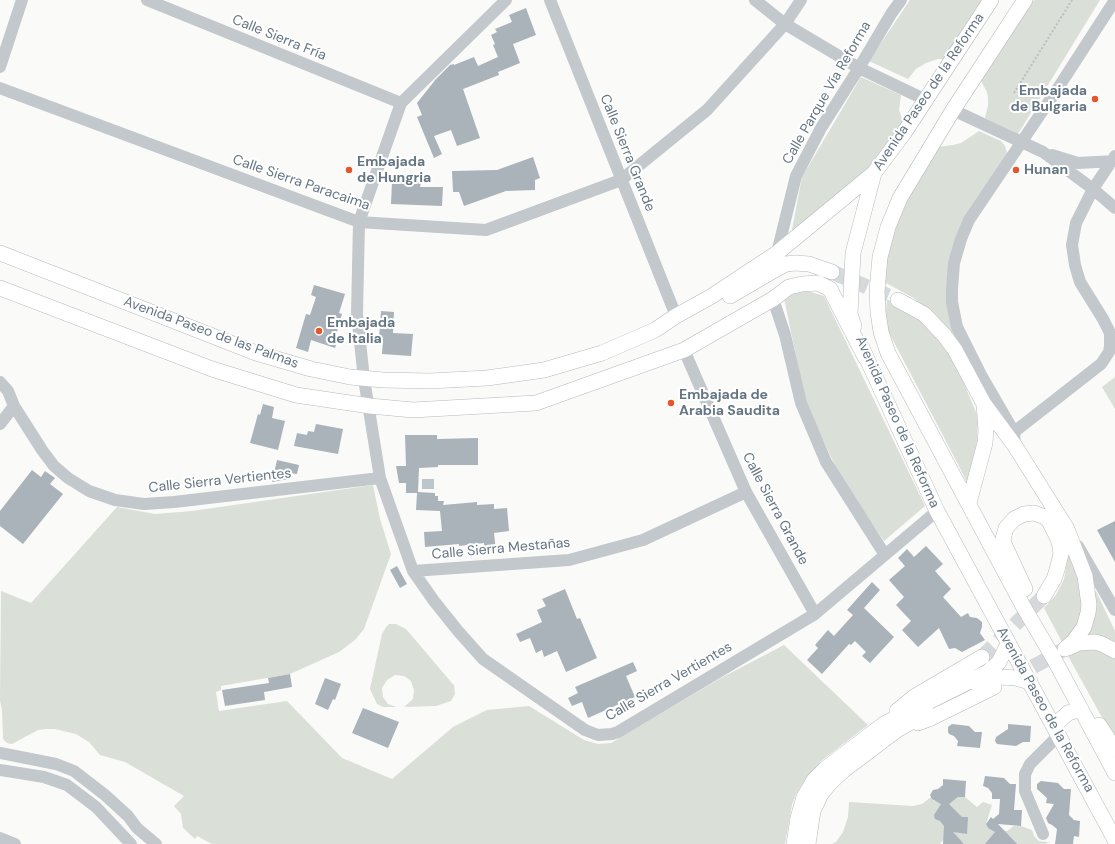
<!DOCTYPE html>
<meta charset="utf-8">
<style>
body{margin:0}
canvas{display:block;background:#fafaf8}
</style>
<canvas width="1115" height="844"></canvas>
<script>
const g = document.querySelector('canvas').getContext('2d');
g.lineJoin = 'round';
function fill(path, color) { g.fillStyle = color; g.fill(path, 'evenodd'); }
const poly = rows => new Path2D(rows.map(r => 'M' + r).join(''));
function stroke(path, color, width, dash) { g.strokeStyle = color; g.lineWidth = width; g.lineCap = dash ? 'butt' : 'round'; g.setLineDash(dash || []); g.stroke(path); }
function drawText(font, color, halo, rows, align = 'center') {
  g.font = font + ' "DM Sans",sans-serif'; g.lineWidth = 4; g.setLineDash([]); g.textBaseline = 'middle'; g.strokeStyle = halo; g.fillStyle = color; for (const [text, x, y, turn = 0] of rows) {
    g.save(); g.translate(x, y); g.rotate((+turn || 0) * Math.PI / 180); g.textAlign = isNaN(turn) ? turn : align; if (halo) g.strokeText(text, 0, 0); g.fillText(text, 0, 0); g.restore();
  }
}
fill(poly([
 [910,0,983,0,945,59,938,59,926,63,916,69,908,79,869,61],
 [1034,0,1100,0,1018,134,985,118,988,105,988,98,987,92,981,81],
 [861,77,901,95,899,110,904,124,870,168,791,235,802,177],
 [979,131,1001,141,1005,146,1007,153,958,238,955,337,936,315,912,297,886,283,883,275,897,214,937,147,953,145,961,143],
 [801,289,824,296,925,506,884,541,842,480,806,404,784,298],
 [887,299,922,319,952,355,978,417,977,442,967,483,959,466,885,325],
 [1115,377,1115,409,1102,387],
 [373,485,380,519,391,554,364,629,355,640,339,652,290,674,221,686,221,690,216,692,219,711,287,701,342,758,392,779,453,727,487,710,529,706,584,740,598,744,611,743,721,678,784,645,868,725,821,761,808,775,796,794,792,805,785,844,212,844,197,836,195,839,183,828,181,814,174,806,184,796,125,762,100,755,89,742,76,734,55,729,46,729,38,730,12,744,7,743,3,739,2,710,0,701,1,591,31,603,117,507,155,514,192,511],
 [1065,545,1080,573,1083,617,1063,644,1044,608,1056,595,1064,579,1067,562],
 [1092,590,1096,591,1115,631,1115,646,1086,637],
 [389,624,396,624,406,629,451,682,454,685,455,694,451,701,436,706,404,707,413,699,414,690,411,681,404,676,395,675,387,680,382,688,383,697,388,704,397,707,383,707,377,704,370,689,382,634,386,627],
 [1092,648,1114,657,1115,659,1115,741,1067,654,1079,649],
 [931,797,934,801,951,802,958,797,965,797,977,807,983,802,992,805,986,824,988,828,1007,831,1014,826,1021,826,1032,830,1034,836,1039,841,1046,842,1050,842,1045,844,964,844,961,841,944,840,942,841,940,844,832,844,836,842,843,832,848,817,849,802,913,806,922,804]
]), '#dadfd7');
fill(poly([
 [422,479,434,479,434,489,422,489]
]), '#bbc7cb');
fill(poly([
 [526,8,536,35,513,44,520,63,498,72,499,75,463,89,480,138,457,146,451,130,434,136,442,154,434,158,417,117,422,115,417,103,436,79,450,65,454,64,454,65,474,57,478,66,498,57,493,45,495,44,491,35,497,32,495,29,512,22,509,15],
 [533,157,540,178,535,180,535,190,506,191,464,206,459,192,453,192,452,171,497,170],
 [392,182,421,183,420,187,443,187,442,206,391,204],
 [314,285,345,294,339,313,342,314,336,335,339,336,335,348,311,340,308,352,296,348,306,314,310,315,316,297,311,295],
 [381,311,394,312,393,333,413,334,411,356,382,354,383,339,379,338],
 [263,404,274,407,272,418,285,421,278,450,250,443,258,414,260,415],
 [316,424,343,429,338,454,294,446,297,433,307,435,308,431,314,432],
 [405,435,437,435,437,439,478,438,478,465,438,465,438,467,419,468,418,492,435,493,435,496,438,496,438,501,444,501,443,505,477,502,477,505,494,504,494,509,507,508,509,531,494,533,496,551,484,552,484,543,459,546,459,544,425,547,424,532,442,531,440,511,416,510,417,493,406,493,406,483,399,483,396,466,406,466],
 [277,460,299,465,297,474,290,473,289,479,272,482],
 [32,470,41,477,45,471,55,478,50,484,63,494,23,544,0,526,0,511],
 [1115,521,1115,562,1097,530],
 [926,546,943,564,935,571,951,589,943,597,961,617,968,613,970,617,977,618,982,622,982,627,980,633,985,640,962,652,955,648,949,649,939,628,918,647,902,630,911,621,896,605,904,597,889,580,905,566,898,558,907,549,914,557],
 [397,566,407,584,400,588,390,570],
 [872,582,880,590,864,608,894,637,870,663,862,656,866,652,855,641,851,645,849,644,822,674,807,660,818,648,815,645,828,630,834,636,853,615,847,610],
 [565,589,577,619,580,618,597,658,566,672,557,651,544,657,542,650,536,653,530,638,520,642,516,634,542,622,537,610,546,606,542,599],
 [633,662,637,671,626,676,635,697,588,718,582,702,572,706,568,698,578,693,575,687],
 [290,674,292,687,264,692,265,700,225,706,222,690,269,683,268,678],
 [325,678,341,684,335,700,333,699,328,710,315,704],
 [363,708,399,722,388,748,352,733],
 [952,724,969,726,975,732,982,732,980,748,957,746,958,741,954,736,949,734,948,732,948,727],
 [1008,724,1031,726,1030,742,1023,742,1016,746,997,744,995,741,996,737,1008,729],
 [985,776,1004,778,1010,784,1016,784,1014,810,1022,810,1021,826,998,824,1017,844,985,844,995,832,988,828,986,824,991,817,993,819,999,814,1000,799,992,799,992,793,988,788,983,786],
 [943,779,966,781,965,797,958,797,949,804,962,817,968,817,967,834,953,832,964,844,943,844,944,826,940,821,935,819,934,815,941,804,932,799,930,795,933,790,938,789,943,785],
 [1041,781,1058,783,1064,789,1071,789,1069,815,1074,820,1080,821,1079,837,1074,836,1073,844,1055,844,1057,829,1052,825,1048,823,1046,818,1054,804,1046,803,1047,798,1037,789,1037,784]
]), '#aab3b9');
stroke(poly([
 [832,272,898,300],
 [982,657,1044,596],
 [1013,678,1063,650]
]), '#d5d9db', 15, [15, 8]);
const major = poly([
 [1025,0,953,110,900,198,888,227,880,257,877,291,878,312,881,332,888,353,1023,606,1054,659,1115,773],
 [0,253,256,353,311,369,350,377,383,380,430,381,487,378,544,370,602,353,655,330,676,316,712,296,777,253,874,173],
 [0,288,212,369,296,395,370,406,413,410,536,403,684,350,773,299,789,287,802,284,818,283,830,289,865,357],
 [730,296,778,268,786,264,795,263,809,264,832,272],
 [898,300,924,314,944,335,955,350,984,404,1015,446,1067,529,1085,576,1089,605,1088,613,1084,627,1074,641,1065,649],
 [854,326,850,314,853,253,874,173,904,133,991,0],
 [862,348,937,511,1115,840],
 [969,503,985,443,986,430,984,404],
 [1025,589,1004,544,1003,539,1006,528,1014,519,1024,514,1034,513,1045,517,1049,521,1058,539,1060,546,1061,554,1057,570,1054,579,1044,596],
 [1068,648,1079,643,1095,642,1102,644,1115,651],
 [978,685,991,679,1000,677,1016,678,1030,682],
 [897,711,914,697,982,657],
 [918,723,929,719,994,687],
 [1099,725,1115,749],
 [1054,726,1068,713,1081,709],
 [794,844,798,818,804,797,814,780,826,768,884,724,988,672,999,662,1008,644],
 [808,844,813,811,821,794,830,783,844,770,897,730,927,713]
]);
stroke(major, '#b5babe', 16);
stroke(poly([
 [1014,93,1072,0]
]), '#bbbfc2', 2, [2, 2]);
stroke(poly([
 [147,0,401,103],
 [506,0,401,103,359,222,357,314,364,379,380,478,413,571,434,601,458,631,483,659,585,730,598,735,612,734,618,732,815,614,937,511],
 [550,0,676,316],
 [755,0,785,24,859,68,926,100],
 [0,67,22,0],
 [0,88,359,222,486,230,621,180,707,110,785,24,801,0],
 [953,110,1043,152,1093,189,1115,208],
 [1052,155,1078,163,1115,161],
 [777,253,796,176,821,128,859,68,891,14,901,0],
 [773,299,785,335,801,403,826,462,885,555],
 [684,350,746,492,815,614],
 [0,382,8,391,14,406,42,450,54,466,68,478,89,491,115,500,144,504,174,502,380,478],
 [0,424,14,406],
 [1014,432,1101,364,1109,352,1110,346,1110,333,1103,319,1080,282,1075,265,1072,245,1076,223,1093,189,1115,156],
 [1015,446,1014,432,981,375,957,327,952,302,952,289,954,263,961,239,969,220,1060,85,1115,0],
 [1078,546,1115,610],
 [413,571,569,560,643,540,746,492],
 [0,753,56,764,74,771,105,795,128,816,137,828,156,844],
 [0,770,44,777,67,785,96,807,131,844],
 [1043,834,1025,791,1025,774,1030,764,1059,735],
 [0,838,15,844]
]), '#c3c8cc', 12);
stroke(major, '#fff', 15);
for (const [x, y, r, color] of [
 [1095,99,4,"#e4572e"],
 [349,170,4,"#e4572e"],
 [1016,170,4,"#e4572e"],
 [319,331,4,"#e4572e"],
 [671,403,4,"#e4572e"]
]) { const dot = new Path2D(); dot.arc(x, y, r, 0, 2 * Math.PI); g.fillStyle = color; g.fill(dot); stroke(dot, '#fff', 1.5); }
drawText('14px', '#657683', '#fff', [
 ["Calle Sierra Fría",279,38,22],
 ["Avenida Paseo de la Reforma",929,92,-56],
 ["Calle Parque Vía Reforma",827,93,-60],
 ["Calle Sierra Grande",627,153,68],
 ["Calle Sierra Paracaima",301,183,19],
 ["Avenida Paseo de las Palmas",211,333,20],
 ["Avenida Paseo de la Reforma",897,422,66],
 ["Calle Sierra Vertientes",220,481,-6],
 ["Calle Sierra Grande",775,509,62],
 ["Calle Sierra Mestañas",501,549,-5],
 ["Calle Sierra Vertientes",669,682,-30],
 ["Avenida Paseo de la Reforma",1045,710,61]
]);
drawText('bold 14px', '#657683', '#fff', [
 ["Embajada",1087,91,"right"],
 ["de Bulgaria",1087,107,"right"],
 ["Embajada",357,162],
 ["de Hungria",357,178],
 ["Hunan",1024,170],
 ["Embajada",327,323],
 ["de Italia",327,339],
 ["Embajada de",679,395],
 ["Arabia Saudita",679,411]
], 'left');
</script>
